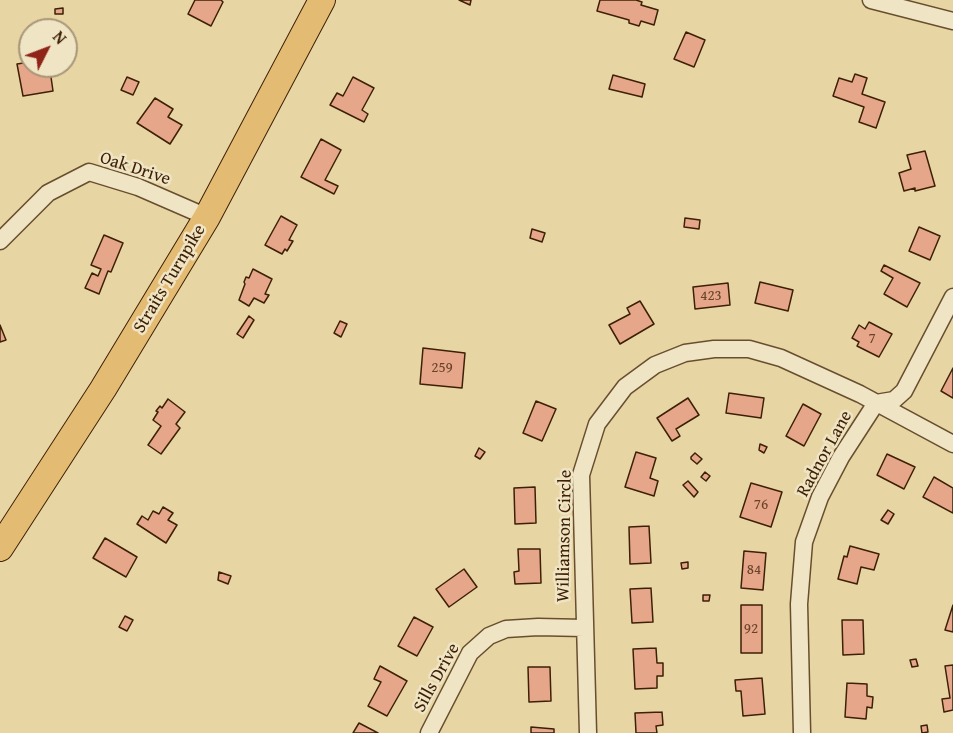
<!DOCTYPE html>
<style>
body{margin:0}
#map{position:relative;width:953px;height:733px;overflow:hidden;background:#e7d6a4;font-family:"Gentium Book Plus",serif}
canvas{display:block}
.north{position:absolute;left:18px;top:18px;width:60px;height:60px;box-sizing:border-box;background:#efe4c4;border:2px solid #a89678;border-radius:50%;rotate:48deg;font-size:16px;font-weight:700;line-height:24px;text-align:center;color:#3e2006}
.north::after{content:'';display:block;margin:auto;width:21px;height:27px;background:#8f2418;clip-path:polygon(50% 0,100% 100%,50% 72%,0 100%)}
</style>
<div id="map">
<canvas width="953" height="733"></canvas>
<div class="north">N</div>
</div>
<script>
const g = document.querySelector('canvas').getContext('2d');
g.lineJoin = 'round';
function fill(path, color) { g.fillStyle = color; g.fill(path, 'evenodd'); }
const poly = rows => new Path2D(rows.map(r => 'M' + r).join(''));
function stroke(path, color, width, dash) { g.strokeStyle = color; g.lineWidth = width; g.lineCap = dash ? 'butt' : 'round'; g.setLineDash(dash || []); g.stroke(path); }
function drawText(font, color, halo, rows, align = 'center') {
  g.font = font + ' "Gentium Book Plus",serif'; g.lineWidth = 5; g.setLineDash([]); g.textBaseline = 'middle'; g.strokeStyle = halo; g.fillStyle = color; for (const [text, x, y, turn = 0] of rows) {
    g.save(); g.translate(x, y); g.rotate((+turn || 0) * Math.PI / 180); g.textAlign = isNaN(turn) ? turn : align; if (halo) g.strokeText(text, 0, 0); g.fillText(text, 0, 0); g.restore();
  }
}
const building = poly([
 [195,0,221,0,223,2,211,26,188,14,195,0],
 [459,0,471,0,470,5,459,0],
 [600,0,636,0,642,2,641,5,658,10,654,25,641,21,639,26,629,23,629,20,597,11,600,0],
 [63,8,63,14,55,14,55,9,63,8],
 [686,32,705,40,694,67,674,59,686,32],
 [30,62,30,66,37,66,38,72,50,70,53,91,23,96,17,64,30,62],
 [855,74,867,78,862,94,885,102,876,128,859,122,864,107,833,96,839,78,852,82,855,74],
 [613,75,645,84,642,97,609,89,613,75],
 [127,77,139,82,133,95,121,90,127,77],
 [353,77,374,88,362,110,368,114,364,122,330,105,337,93,343,96,353,77],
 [155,98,173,109,168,117,182,125,170,144,137,123,155,98],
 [321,139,341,150,325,180,338,186,334,194,301,177,321,139],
 [925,151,935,186,915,191,915,188,904,191,899,173,911,169,907,155,925,151],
 [281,216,297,225,289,240,293,241,287,251,285,249,282,254,265,245,281,216],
 [685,218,700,220,699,229,684,227,685,218],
 [919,227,940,236,930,260,909,251,919,227],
 [532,229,545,233,542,242,530,238,532,229],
 [104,235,123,243,111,272,108,271,99,294,85,288,92,273,98,276,101,269,91,265,104,235],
 [884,265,920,283,907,307,884,294,893,278,881,271,884,265],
 [253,269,272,279,265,294,269,295,264,303,254,298,249,306,239,300,245,284,244,282,246,277,249,278,253,269],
 [760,282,793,290,788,311,755,303,760,282],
 [728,283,730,305,695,309,693,287,728,283],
 [640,301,654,324,620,344,609,325,630,314,627,308,640,301],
 [249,316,254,320,243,338,237,334,249,316],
 [340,321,347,324,341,337,334,333,340,321],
 [869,322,892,334,879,357,857,346,859,342,852,338,859,325,865,329,869,322],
 [0,325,6,340,0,342,0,325],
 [423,348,465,353,462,388,420,384,423,348],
 [953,368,953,398,941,391,953,368],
 [729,393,764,398,761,418,726,413,729,393],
 [688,398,699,415,676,429,680,436,672,441,657,418,688,398],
 [168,399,185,412,176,424,180,428,161,454,148,445,161,426,153,420,158,412,156,411,160,406,162,408,168,399],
 [536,401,556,409,542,441,523,433,536,401],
 [803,404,821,414,804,446,786,436,803,404],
 [760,444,767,447,764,453,759,450,760,444],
 [479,448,485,452,480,459,475,456,479,448],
 [636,452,656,458,650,478,658,481,654,496,625,487,636,452],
 [695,453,702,459,697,464,691,459,691,457,695,453],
 [887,454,915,467,904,489,877,475,887,454],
 [705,472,710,476,706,481,701,477,705,472],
 [934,477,953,488,953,513,923,497,934,477],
 [688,481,698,492,694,497,683,485,688,481],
 [751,483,782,492,771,527,740,517,751,483],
 [535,487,536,523,515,524,514,488,535,487],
 [163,507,173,513,168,520,177,525,166,543,137,524,142,516,148,520,153,511,159,514,163,507],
 [888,510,894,514,888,524,881,520,888,510],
 [649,526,651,563,630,564,629,527,649,526],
 [105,538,137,557,126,577,93,558,105,538],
 [850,546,879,554,874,570,861,567,857,584,838,579,844,556,847,557,850,546],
 [518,549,540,549,541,583,515,584,514,572,519,571,518,549],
 [744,551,766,553,763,590,741,588,744,551],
 [688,562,688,568,682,569,681,563,688,562],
 [464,569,477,587,449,607,436,589,464,569],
 [219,572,231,576,228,584,218,580,219,572],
 [651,588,653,622,632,623,630,589,651,588],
 [703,595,710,595,709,601,703,601,703,595],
 [741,605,762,605,762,653,741,653,741,605],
 [953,605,953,632,945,630,953,605],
 [125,616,133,620,127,631,119,627,125,616],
 [414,617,433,627,417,656,398,646,414,617],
 [842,620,863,620,864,654,843,655,842,620],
 [656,648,657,663,663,663,663,676,657,676,657,688,635,689,633,649,656,648],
 [916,659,918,666,912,667,910,660,916,659],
 [953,665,953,710,944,712,942,699,950,698,945,666,953,665],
 [380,666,407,681,387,716,368,706,381,682,374,679,380,666],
 [528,667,550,667,551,701,529,702,528,667],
 [762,678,765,714,743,716,741,691,736,691,735,680,762,678],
 [847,683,867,684,867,696,873,697,872,708,867,707,866,719,845,717,847,683],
 [662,712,663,725,656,726,657,733,636,733,635,713,662,712],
 [359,723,378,733,353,733,359,723],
 [927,725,928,732,922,733,921,726,927,725],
 [531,727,554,729,554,733,531,733,531,727]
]);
fill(building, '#e6a68a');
stroke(building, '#3e2006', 1.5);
const street = poly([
 [871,0,953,21],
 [0,241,48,193,89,172,138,187,207,217],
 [429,733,470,653,489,636,506,629,538,627,584,628],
 [588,733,581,475,597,424,625,387,655,365,685,353,714,349,749,349,781,358,860,394,953,444],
 [802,733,799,604,804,542,820,497,841,457,876,403,894,400,904,391,953,297]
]);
const primary = poly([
 [0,548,103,389,207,217,322,0]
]);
stroke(street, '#684e2e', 19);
stroke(primary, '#3e2006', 28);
stroke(street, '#efe4c4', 16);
stroke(primary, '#e4bb72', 26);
drawText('15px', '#684227', null, [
 ["423",711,296],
 ["7",872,339],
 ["259",442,368],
 ["76",761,505],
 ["84",754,570],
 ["92",751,629]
]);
drawText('18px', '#3e2006', '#efe4c4', [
 ["Oak Drive",135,169,18],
 ["Straits Turnpike",170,279,-59],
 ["Radnor Lane",825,454,-61],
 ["Williamson Circle",565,536,-89],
 ["Sills Drive",437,678,-61]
]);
</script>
